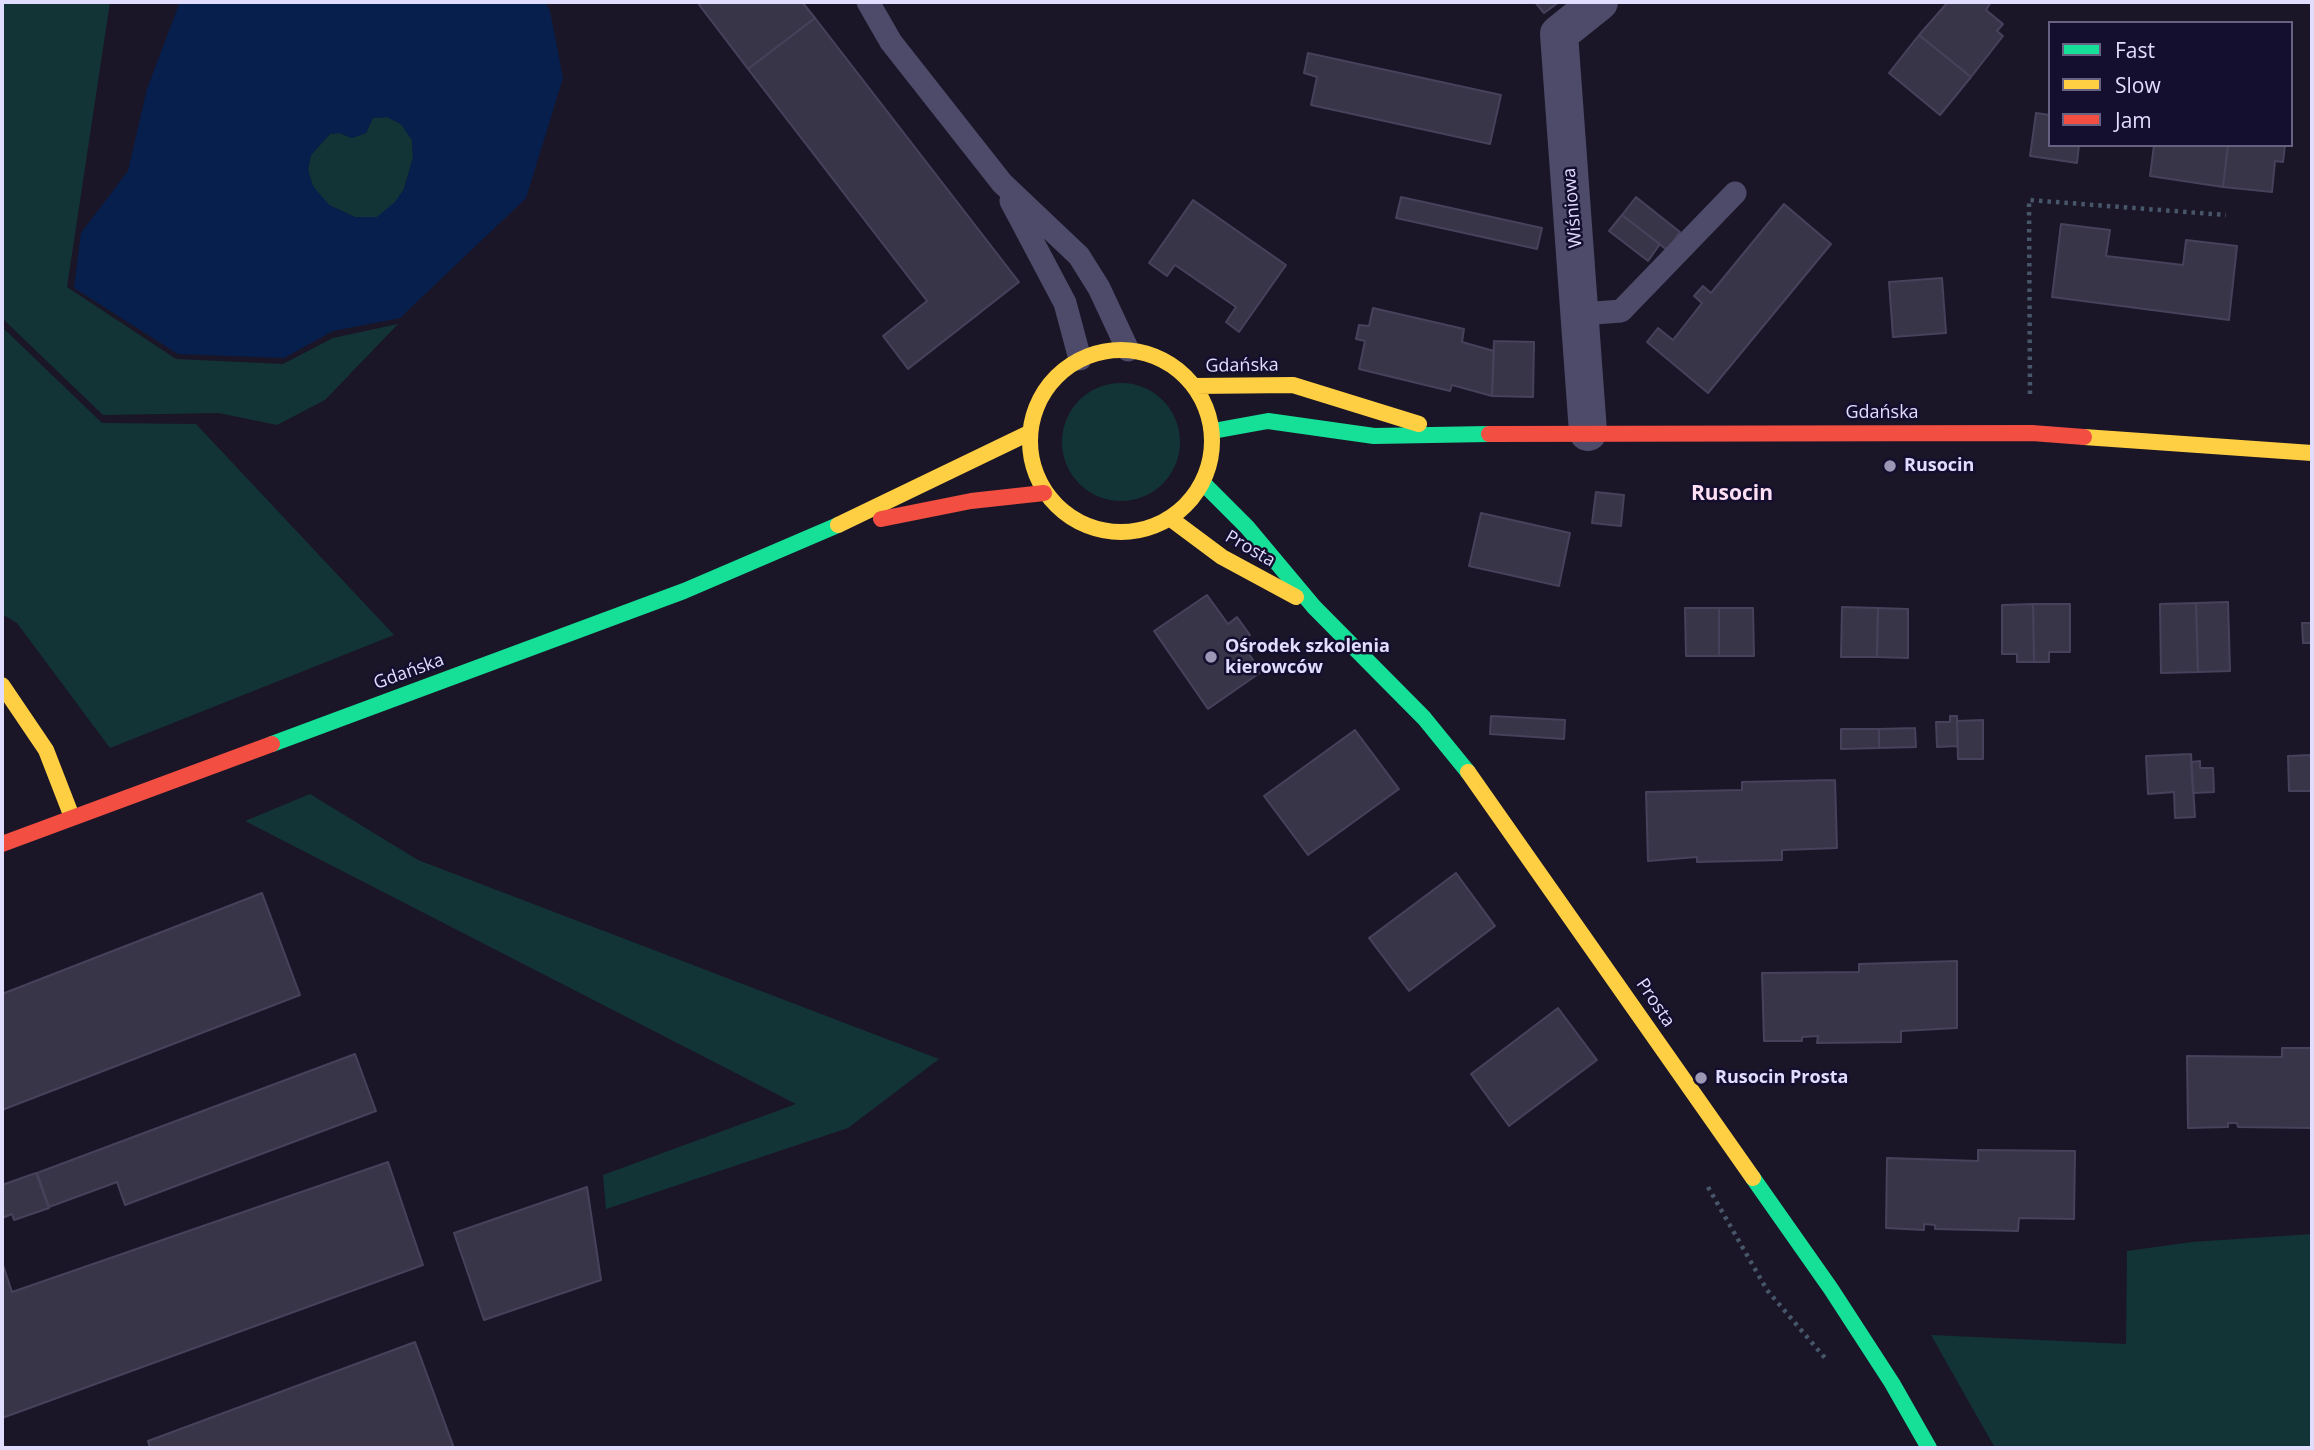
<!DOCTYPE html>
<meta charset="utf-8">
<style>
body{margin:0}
#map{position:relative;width:2314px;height:1450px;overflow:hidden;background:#1a1628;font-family:"Open Sans",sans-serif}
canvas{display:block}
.frame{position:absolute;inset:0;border:4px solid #e1ddff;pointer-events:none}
.legend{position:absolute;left:2048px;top:21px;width:245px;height:126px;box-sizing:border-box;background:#150f2f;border:2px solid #676182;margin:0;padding:9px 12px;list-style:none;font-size:21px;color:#e1ddff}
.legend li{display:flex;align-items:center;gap:14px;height:35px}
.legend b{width:35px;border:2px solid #676182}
</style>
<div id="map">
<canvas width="2314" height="1450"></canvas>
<div class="frame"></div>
<ul class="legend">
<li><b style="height:9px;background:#16e098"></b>Fast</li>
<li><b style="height:9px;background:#ffcf43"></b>Slow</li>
<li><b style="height:9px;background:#f24e42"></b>Jam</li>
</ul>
</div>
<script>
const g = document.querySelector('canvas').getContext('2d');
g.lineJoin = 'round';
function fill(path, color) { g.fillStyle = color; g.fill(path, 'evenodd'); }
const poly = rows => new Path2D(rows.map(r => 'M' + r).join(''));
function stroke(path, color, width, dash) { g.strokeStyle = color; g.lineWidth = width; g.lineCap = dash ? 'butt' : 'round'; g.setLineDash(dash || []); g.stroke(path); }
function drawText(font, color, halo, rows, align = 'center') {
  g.font = font + ' "Open Sans",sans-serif'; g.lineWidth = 5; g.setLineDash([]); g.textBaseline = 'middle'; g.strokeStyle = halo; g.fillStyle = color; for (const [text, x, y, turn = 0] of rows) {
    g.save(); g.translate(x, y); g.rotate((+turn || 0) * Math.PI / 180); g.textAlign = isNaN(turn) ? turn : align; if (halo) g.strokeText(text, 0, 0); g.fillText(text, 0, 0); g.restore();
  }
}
fill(poly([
 [2,2,110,2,67,287,176,359,283,364,333,338,398,324,325,400,277,425,219,413,103,415,2,318],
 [387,117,401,124,412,140,413,158,404,189,395,203,377,217,355,217,329,205,313,187,308,170,311,155,330,134,339,133,352,138,366,133,373,118],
 [2,327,102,423,196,424,394,635,110,748,17,623,2,614],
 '1062 442a59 59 0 1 1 118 0a59 59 0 1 1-118 0Z',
 [310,794,418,860,939,1059,848,1128,606,1209,603,1175,796,1104,245,821],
 [2312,1234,2312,1448,1995,1448,1931,1335,2126,1344,2127,1251,2192,1242]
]), '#123437');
fill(poly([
 [180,2,545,2,550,11,563,78,526,198,400,318,333,331,284,358,178,354,74,288,81,233,128,171,147,89],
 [387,117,401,124,412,140,413,158,404,189,395,202,377,217,355,217,329,205,313,186,308,170,311,155,330,134,339,133,352,138,366,133,373,118]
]), '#071f4d');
const building = poly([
 [697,2,802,2,815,18,748,69,697,2],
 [1535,2,1559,2,1544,13,1535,2],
 [1948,2,1991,2,1986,10,2003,24,1997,31,2003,36,1971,77,1919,35,1948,2],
 [815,18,1019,282,908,369,883,336,927,301,748,69,815,18],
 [1919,35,1971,77,1940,115,1889,73,1919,35],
 [1308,53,1501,95,1490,144,1311,105,1317,77,1304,73,1308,53],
 [2036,113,2050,115,2050,145,2079,145,2077,163,2030,156,2036,113],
 [2154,145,2228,145,2223,187,2150,176,2154,145],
 [2228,145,2285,145,2283,162,2275,161,2272,192,2223,187,2228,145],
 [1401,197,1542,228,1537,249,1396,218,1401,197],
 [1636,197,1680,232,1667,250,1622,215,1636,197],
 [1193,200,1286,265,1239,332,1226,322,1236,307,1175,265,1167,276,1149,263,1193,200],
 [1784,204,1831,244,1708,393,1647,342,1658,328,1673,340,1702,303,1694,296,1703,286,1711,293,1784,204],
 [1622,215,1660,244,1648,261,1609,231,1622,215],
 [2061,224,2110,230,2106,256,2183,265,2186,240,2237,246,2229,320,2052,297,2061,224],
 [1942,278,1946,333,1893,337,1889,282,1942,278],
 [1373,308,1464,329,1462,342,1494,351,1492,396,1452,385,1450,391,1359,369,1365,341,1356,339,1359,325,1369,326,1373,308],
 [1494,341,1534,342,1533,397,1492,396,1494,341],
 [1596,492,1624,495,1621,526,1592,523,1596,492],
 [1481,513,1570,533,1559,586,1469,566,1481,513],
 [1207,595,1228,624,1237,617,1250,635,1241,642,1261,672,1208,709,1154,631,1207,595],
 [2228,602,2230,671,2198,672,2196,603,2228,602],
 [2196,603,2198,672,2161,673,2160,604,2196,603],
 [2033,604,2070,604,2070,652,2049,652,2049,662,2034,662,2033,604],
 [2033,604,2034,662,2017,662,2017,654,2002,654,2002,605,2033,604],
 [1842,607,1878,608,1877,657,1841,657,1842,607],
 [1685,608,1719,608,1719,656,1686,656,1685,608],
 [1719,608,1753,608,1754,656,1719,656,1719,608],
 [1878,608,1908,609,1908,658,1877,657,1878,608],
 [2302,623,2312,623,2312,643,2303,643,2302,623],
 [1491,716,1565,720,1564,739,1490,734,1491,716],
 [1950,716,1957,716,1958,746,1937,747,1936,722,1950,722,1950,716],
 [1983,720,1983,759,1958,759,1957,721,1983,720],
 [1915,728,1916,747,1879,748,1879,729,1915,728],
 [1841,729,1879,729,1879,748,1841,749,1841,729],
 [1355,730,1399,789,1308,855,1264,796,1355,730],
 [2191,754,2195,817,2175,818,2174,792,2148,794,2146,756,2191,754],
 [2312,755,2312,791,2289,791,2288,756,2312,755],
 [2200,761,2200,768,2213,768,2214,792,2193,793,2191,762,2200,761],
 [1835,780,1837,848,1782,850,1782,860,1697,862,1697,857,1648,861,1646,792,1742,790,1742,782,1835,780],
 [1456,873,1495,926,1409,991,1369,938,1456,873],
 [262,893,300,995,2,1110,2,994,262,893],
 [1957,961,1957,1028,1901,1031,1901,1042,1817,1043,1818,1036,1802,1037,1802,1041,1764,1041,1762,973,1859,972,1859,964,1957,961],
 [1558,1008,1597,1060,1509,1126,1471,1074,1558,1008],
 [2282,1048,2312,1048,2312,1128,2238,1127,2237,1123,2228,1123,2228,1127,2188,1128,2187,1056,2282,1057,2282,1048],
 [355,1054,376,1111,125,1205,117,1182,49,1207,37,1173,355,1054],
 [1978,1150,2075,1151,2074,1219,2019,1218,2018,1231,1935,1229,1935,1225,1924,1224,1924,1230,1886,1228,1887,1158,1978,1161,1978,1150],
 [388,1162,423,1265,2,1418,2,1262,12,1292,388,1162],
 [36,1173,49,1208,14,1220,12,1214,2,1218,2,1185,36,1173],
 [587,1187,601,1280,484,1320,454,1233,587,1187],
 [415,1342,454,1448,150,1448,148,1441,415,1342]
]);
fill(building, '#393549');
stroke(building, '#47415b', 2);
stroke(poly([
 [2030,394,2029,200,2226,215],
 [1708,1187,1767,1290,1825,1358]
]), '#475668', 4.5, [3.5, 5]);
stroke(poly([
 [868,2,891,42,1002,183,1079,256,1099,288,1128,350],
 [1011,201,1065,303,1080,359],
 [1582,314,1621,311,1735,193]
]), '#4d4b69', 23);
stroke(poly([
 [1588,432,1559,34,1599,2]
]), '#4d4b69', 38);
stroke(poly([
 [1213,431,1268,421,1374,436,1489,434],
 [1203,483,1247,527,1314,607,1424,718,1468,772],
 [272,744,684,591,838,525],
 [1753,1178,1831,1289,1892,1383,1929,1448]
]), '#16e098', 16);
stroke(poly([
 '1030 441a91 91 0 1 1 182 0a91 91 0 1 1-182 0Z',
 [1194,386,1293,385,1419,424],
 [2084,437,2312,453],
 [1171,519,1222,557,1296,597],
 [838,525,1029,433],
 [2,685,46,750,72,817],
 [1468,772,1753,1178]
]), '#ffcf43', 16);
stroke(poly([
 [1489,434,2032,433,2084,437],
 [881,519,971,501,1044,493],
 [2,844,272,744]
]), '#f24e42', 16);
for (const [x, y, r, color] of [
 [1890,466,7,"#9b97b4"],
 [1211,657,7,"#9b97b4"],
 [1701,1078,7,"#9b97b4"]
]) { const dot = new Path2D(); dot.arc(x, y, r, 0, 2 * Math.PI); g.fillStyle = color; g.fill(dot); stroke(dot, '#150f2f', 2.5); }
drawText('18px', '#e1ddff', '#150f2f', [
 ["Wiśniowa",1573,208,-95],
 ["Gdańska",1242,366,-1],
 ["Gdańska",1882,413],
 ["Prosta",1250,549,30],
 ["Gdańska",409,672,-20],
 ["Prosta",1655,1003,56]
]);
drawText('bold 18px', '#e1ddff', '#150f2f', [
 ["Rusocin",1904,466],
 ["Ośrodek szkolenia",1225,647],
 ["kierowców",1225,668],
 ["Rusocin Prosta",1715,1078]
], 'left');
drawText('bold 21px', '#ffdff3', '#150f2f', [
 ["Rusocin",1732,494]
]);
</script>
